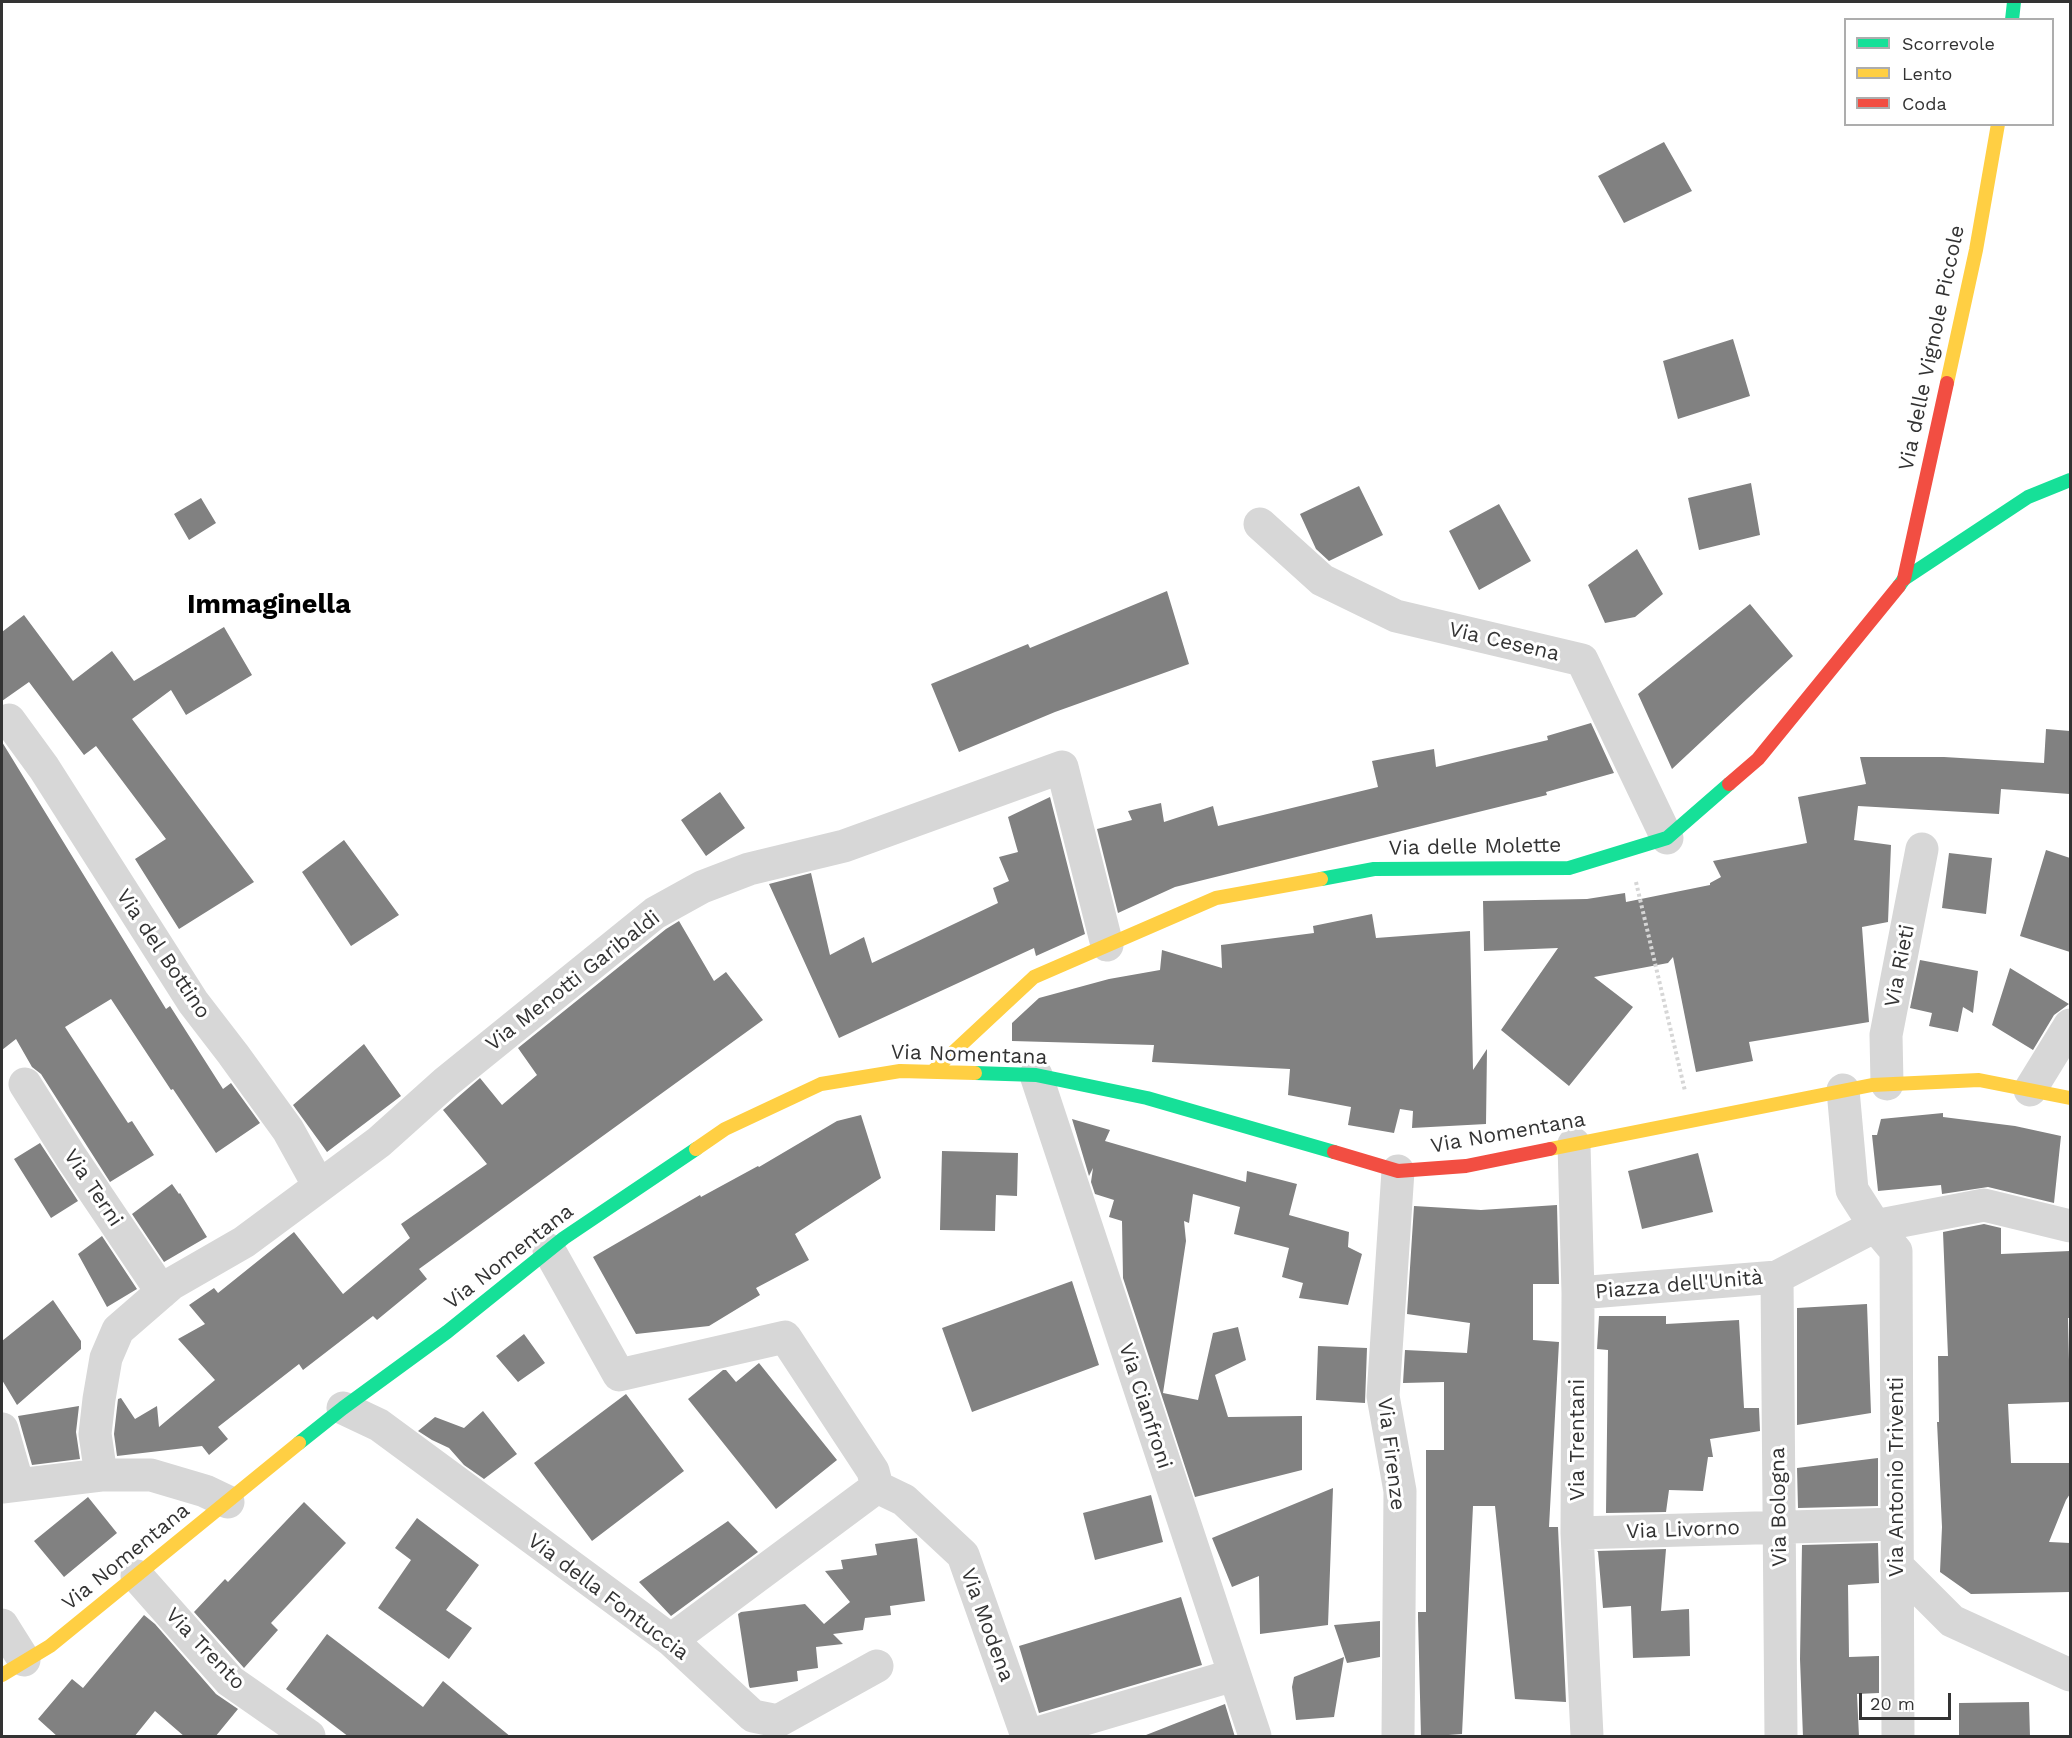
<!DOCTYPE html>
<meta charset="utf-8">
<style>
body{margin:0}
#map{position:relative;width:2072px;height:1738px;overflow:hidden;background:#fff;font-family:"Work Sans",sans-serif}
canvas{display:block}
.frame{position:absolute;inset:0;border:3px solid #333;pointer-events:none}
.legend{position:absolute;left:1844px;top:18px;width:210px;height:108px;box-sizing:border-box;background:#fff;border:2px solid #adadad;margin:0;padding:8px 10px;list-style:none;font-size:18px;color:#333}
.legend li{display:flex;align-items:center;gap:12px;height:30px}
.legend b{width:30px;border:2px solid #adadad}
.scale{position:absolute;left:1859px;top:1693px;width:92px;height:27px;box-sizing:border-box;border:3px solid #333;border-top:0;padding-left:8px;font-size:18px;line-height:21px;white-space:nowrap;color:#333;-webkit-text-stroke:4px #fff;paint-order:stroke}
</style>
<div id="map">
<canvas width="2072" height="1738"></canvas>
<div class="frame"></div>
<ul class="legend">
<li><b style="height:8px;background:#16e098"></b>Scorrevole</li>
<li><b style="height:8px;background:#ffcf43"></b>Lento</li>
<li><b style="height:8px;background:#f24e42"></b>Coda</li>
</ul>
<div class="scale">20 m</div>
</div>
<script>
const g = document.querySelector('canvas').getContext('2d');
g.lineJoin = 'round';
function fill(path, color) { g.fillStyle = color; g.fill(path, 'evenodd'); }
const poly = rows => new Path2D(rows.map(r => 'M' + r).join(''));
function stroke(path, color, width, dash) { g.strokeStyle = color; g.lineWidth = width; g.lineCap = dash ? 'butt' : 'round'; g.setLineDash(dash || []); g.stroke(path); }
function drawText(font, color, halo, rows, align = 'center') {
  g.font = font + ' "Work Sans",sans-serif'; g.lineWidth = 6; g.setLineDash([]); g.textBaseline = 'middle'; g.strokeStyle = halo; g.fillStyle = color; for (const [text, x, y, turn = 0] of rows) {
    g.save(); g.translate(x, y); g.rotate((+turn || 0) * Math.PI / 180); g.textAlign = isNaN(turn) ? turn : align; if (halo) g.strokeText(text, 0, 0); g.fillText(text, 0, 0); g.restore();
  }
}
fill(poly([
 [1664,142,1692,191,1624,223,1598,176],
 [1733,339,1750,396,1678,419,1663,361],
 [1751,483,1760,535,1699,550,1688,498],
 [1359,486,1383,535,1329,561,1316,549,1300,514],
 [201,498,216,523,189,540,174,514],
 [1499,504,1531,561,1479,590,1449,531],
 [1637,549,1663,594,1635,617,1605,623,1588,585],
 [1167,591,1189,664,1055,712,959,752,931,684,1028,644,1030,648],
 [1750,604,1793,656,1672,769,1638,694],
 [24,615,73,681,112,651,134,681,224,627,252,675,186,715,171,690,132,719,254,882,179,929,135,859,166,839,96,746,84,755,29,682,2,701,2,632],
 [1591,723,1614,773,1546,792,1547,795,1175,887,1118,913,1097,829,1132,820,1128,811,1161,803,1164,822,1213,806,1218,826,1378,787,1372,761,1434,749,1436,767,1548,740,1547,736],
 [2046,729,2070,731,2070,794,2001,789,1999,814,1858,806,1854,840,1891,845,1888,922,1862,927,1869,1022,1749,1042,1753,1061,1696,1072,1673,957,1668,963,1594,977,1633,1007,1569,1086,1501,1030,1558,948,1484,951,1483,901,1587,899,1625,893,1626,902,1710,885,1710,883,1721,877,1713,861,1807,843,1798,797,1866,784,1860,757,1944,757,2044,763],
 [2,742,166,1009,170,1006,223,1089,231,1083,260,1123,216,1153,173,1089,171,1090,111,999,65,1027,128,1123,132,1121,154,1155,110,1182,41,1074,32,1067,16,1039,2,1050],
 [720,792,745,828,706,856,681,820],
 [1050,797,1085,934,1036,956,1034,948,839,1038,769,884,811,873,830,955,864,937,872,963,998,903,993,888,1009,881,999,857,1018,852,1008,817],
 [344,840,399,915,351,946,302,872],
 [2046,850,2070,858,2070,952,2020,936],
 [1949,853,1992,858,1986,914,1942,908],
 [1372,914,1376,938,1470,931,1473,1070,1487,1049,1486,1124,1412,1128,1413,1111,1400,1109,1394,1133,1348,1125,1351,1107,1288,1095,1290,1069,1152,1062,1154,1045,1012,1041,1012,1023,1039,998,1109,979,1160,970,1162,950,1222,968,1221,945,1314,933,1313,926],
 [679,921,714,981,726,972,763,1020,419,1269,427,1279,377,1320,373,1316,303,1370,299,1364,218,1427,228,1439,209,1455,202,1446,117,1456,114,1434,118,1399,121,1398,135,1419,157,1406,159,1427,215,1380,178,1339,205,1324,189,1305,214,1288,218,1293,294,1232,343,1294,410,1238,401,1224,487,1164,443,1110,480,1078,502,1105,537,1075,518,1048,666,929],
 [1920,960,1978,971,1973,1013,1963,1007,1958,1032,1929,1026,1932,1013,1910,1008],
 [2010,968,2069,1004,2054,1015,2033,1050,1992,1025],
 [364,1044,401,1096,327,1152,293,1105],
 [1943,1113,1943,1117,2015,1126,2061,1136,2054,1203,1988,1187,1942,1194,1941,1185,1878,1191,1872,1135,1877,1135,1881,1119],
 [861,1115,881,1178,795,1234,809,1260,756,1288,760,1295,709,1326,636,1334,593,1257,700,1195,701,1197,758,1166,759,1167,837,1121],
 [1072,1119,1110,1130,1105,1141,1246,1182,1247,1171,1297,1184,1289,1215,1349,1232,1348,1247,1362,1254,1348,1305,1299,1298,1303,1283,1282,1277,1289,1248,1234,1234,1240,1207,1193,1194,1189,1223,1184,1221,1186,1241,1163,1393,1198,1400,1213,1333,1238,1327,1246,1360,1215,1375,1228,1417,1302,1416,1302,1470,1195,1497,1123,1278,1122,1221,1109,1217,1114,1200,1095,1194,1091,1182,1093,1168,1089,1176],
 [40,1143,78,1201,51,1218,14,1159],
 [942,1151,1018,1153,1017,1196,996,1195,995,1231,940,1230],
 [1698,1153,1713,1212,1642,1229,1628,1171],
 [172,1184,179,1194,180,1193,207,1237,164,1262,132,1214],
 [1557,1205,1559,1284,1533,1284,1533,1340,1559,1342,1549,1527,1558,1527,1566,1702,1515,1699,1495,1506,1473,1506,1462,1734,1421,1737,1418,1617,1418,1612,1426,1612,1426,1450,1444,1450,1444,1382,1403,1383,1405,1350,1467,1353,1470,1323,1407,1314,1414,1206,1481,1210],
 [1984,1224,2001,1228,2001,1254,2070,1251,2070,1318,2068,1318,2070,1402,2008,1404,2011,1463,2070,1463,2070,1494,2066,1500,2049,1542,2070,1543,2070,1592,1971,1594,1940,1572,1942,1527,1937,1422,1939,1422,1938,1356,1948,1356,1943,1232],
 [102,1236,137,1289,107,1307,78,1254],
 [1072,1281,1099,1365,972,1412,942,1328],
 [53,1300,81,1341,81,1349,17,1405,2,1380,2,1341],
 [1867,1304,1871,1413,1797,1425,1797,1308],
 [1599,1316,1666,1316,1666,1324,1739,1320,1744,1408,1759,1408,1760,1431,1710,1439,1713,1457,1708,1457,1703,1491,1669,1490,1666,1512,1606,1513,1608,1350,1597,1349],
 [524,1334,545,1363,518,1382,496,1356],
 [1318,1346,1367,1348,1365,1403,1316,1400],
 [759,1363,837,1460,776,1509,688,1399,723,1370,726,1370,736,1382],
 [626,1394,684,1471,592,1541,534,1463],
 [79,1406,76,1432,80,1459,32,1465,18,1416],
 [483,1411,517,1454,484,1479,464,1465,449,1448,432,1440,418,1431,435,1417,464,1428],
 [1878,1458,1878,1506,1798,1508,1797,1468],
 [1333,1488,1328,1625,1260,1634,1259,1576,1232,1587,1212,1538],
 [1151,1495,1163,1542,1095,1560,1083,1513],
 [88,1497,117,1533,64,1577,34,1541],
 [304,1502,346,1543,271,1623,278,1630,244,1668,194,1612,225,1579,228,1582],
 [417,1518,479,1565,446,1610,472,1628,449,1659,378,1608,411,1560,395,1548],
 [728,1521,758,1552,671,1616,639,1582],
 [917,1538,925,1601,890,1606,891,1615,865,1618,863,1630,833,1634,843,1644,816,1647,818,1668,797,1671,798,1681,750,1688,749,1686,738,1614,741,1612,805,1604,824,1624,850,1602,825,1571,843,1569,841,1560,877,1555,875,1544],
 [1878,1543,1879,1583,1848,1585,1849,1657,1879,1656,1879,1693,1857,1694,1859,1737,1803,1737,1800,1659,1802,1545],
 [1666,1549,1661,1611,1689,1609,1690,1656,1633,1658,1631,1606,1603,1608,1598,1552,1597,1551],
 [1181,1597,1202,1665,1039,1713,1019,1646],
 [144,1615,155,1624,216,1694,238,1709,215,1737,185,1737,155,1711,134,1737,58,1737,38,1719,72,1679,83,1688],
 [1380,1621,1380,1657,1347,1663,1334,1625],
 [327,1634,423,1707,443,1681,511,1737,349,1737,286,1689],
 [1344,1657,1334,1717,1296,1720,1292,1687,1294,1677],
 [2029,1702,2030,1737,1959,1737,1959,1703],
 [1225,1704,1235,1737,1146,1737,1146,1735]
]), '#818181');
stroke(poly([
 [1636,882,1685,1091]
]), '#d6d6d6', 4, [3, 3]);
stroke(poly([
 [1260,524,1322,580,1396,616,1582,660,1667,838],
 [9,720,44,768,193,1002,233,1054,288,1130,319,1186],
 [1036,1075,1255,1736],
 [25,1084,71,1157,162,1292],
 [1887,1084,1886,1035,1922,849],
 [1843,1090,1852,1190,1875,1226,1896,1251,1898,1736],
 [2030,1090,2070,1025],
 [1574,1144,1578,1293,1577,1533,1587,1736],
 [1398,1171,1383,1396,1400,1491,1398,1736],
 [549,1250,619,1375,785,1337,873,1471,877,1487],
 [1777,1277,1781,1736],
 [1578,1293,1777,1277,1875,1226,1984,1205,2070,1226],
 [343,1408,379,1425,671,1640,753,1716,778,1721,877,1666],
 [2,1429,18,1485],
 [101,1475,95,1434,99,1399,106,1358,118,1330,171,1284,244,1242,379,1142,446,1082,655,913,702,887,749,869,844,846,1062,767,1107,945],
 [2,1487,101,1475,151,1475,205,1491,228,1502],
 [1577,1533,1897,1524],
 [1897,1566,1952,1621,2070,1675],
 [137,1576,230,1681,309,1736],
 [2,1625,24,1660],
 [671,1640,877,1487,904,1500,963,1555,1027,1736,1234,1675]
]), '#d7d7d7', 33);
stroke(poly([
 [2012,20,2014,2],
 [1899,586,1904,579,2028,497,2070,480],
 [1321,879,1374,869,1569,868,1667,838,1729,784],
 [975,1073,1036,1075,1147,1098,1334,1152],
 [299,1443,343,1408,447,1332,564,1238,696,1149]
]), '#16e098', 14);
stroke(poly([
 [1947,383,1976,250,1998,124],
 [932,1072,1034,977,1216,898,1321,879],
 [696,1149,725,1129,821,1084,900,1071,975,1073],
 [1550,1149,1872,1085,1979,1080,2070,1098],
 [2,1675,50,1646,299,1443]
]), '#ffcf43', 14);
stroke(poly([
 [1904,579,1947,383],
 [1729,784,1758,759,1899,586],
 [1334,1152,1398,1171,1466,1166,1550,1149]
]), '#f24e42', 14);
drawText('21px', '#333', '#fff', [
 ["Via delle Vignole Piccole",1932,348,-78],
 ["Via Cesena",1504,642,13],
 ["Via delle Molette",1475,847,-1],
 ["Via del Bottino",163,954,56],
 ["Via Rieti",1900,966,-79],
 ["Via Menotti Garibaldi",573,981,-38],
 ["Via Nomentana",969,1055,2],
 ["Via Nomentana",1508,1133,-10],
 ["Via Terni",93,1188,56],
 ["Via Nomentana",509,1257,-38],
 ["Piazza dell'Unità",1679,1285,-5],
 ["Via Cianfroni",1145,1406,72],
 ["Via Trentani",1578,1440,-90],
 ["Via Firenze",1391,1454,83],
 ["Via Antonio Triventi",1897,1477,-90],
 ["Via Bologna",1779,1507,-91],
 ["Via Livorno",1683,1530,-2],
 ["Via Nomentana",126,1557,-39],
 ["Via della Fontuccia",608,1597,37],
 ["Via Modena",987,1625,70],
 ["Via Trento",205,1649,46]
]);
drawText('bold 27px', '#000', '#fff', [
 ["Immaginella",269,605]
]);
</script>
